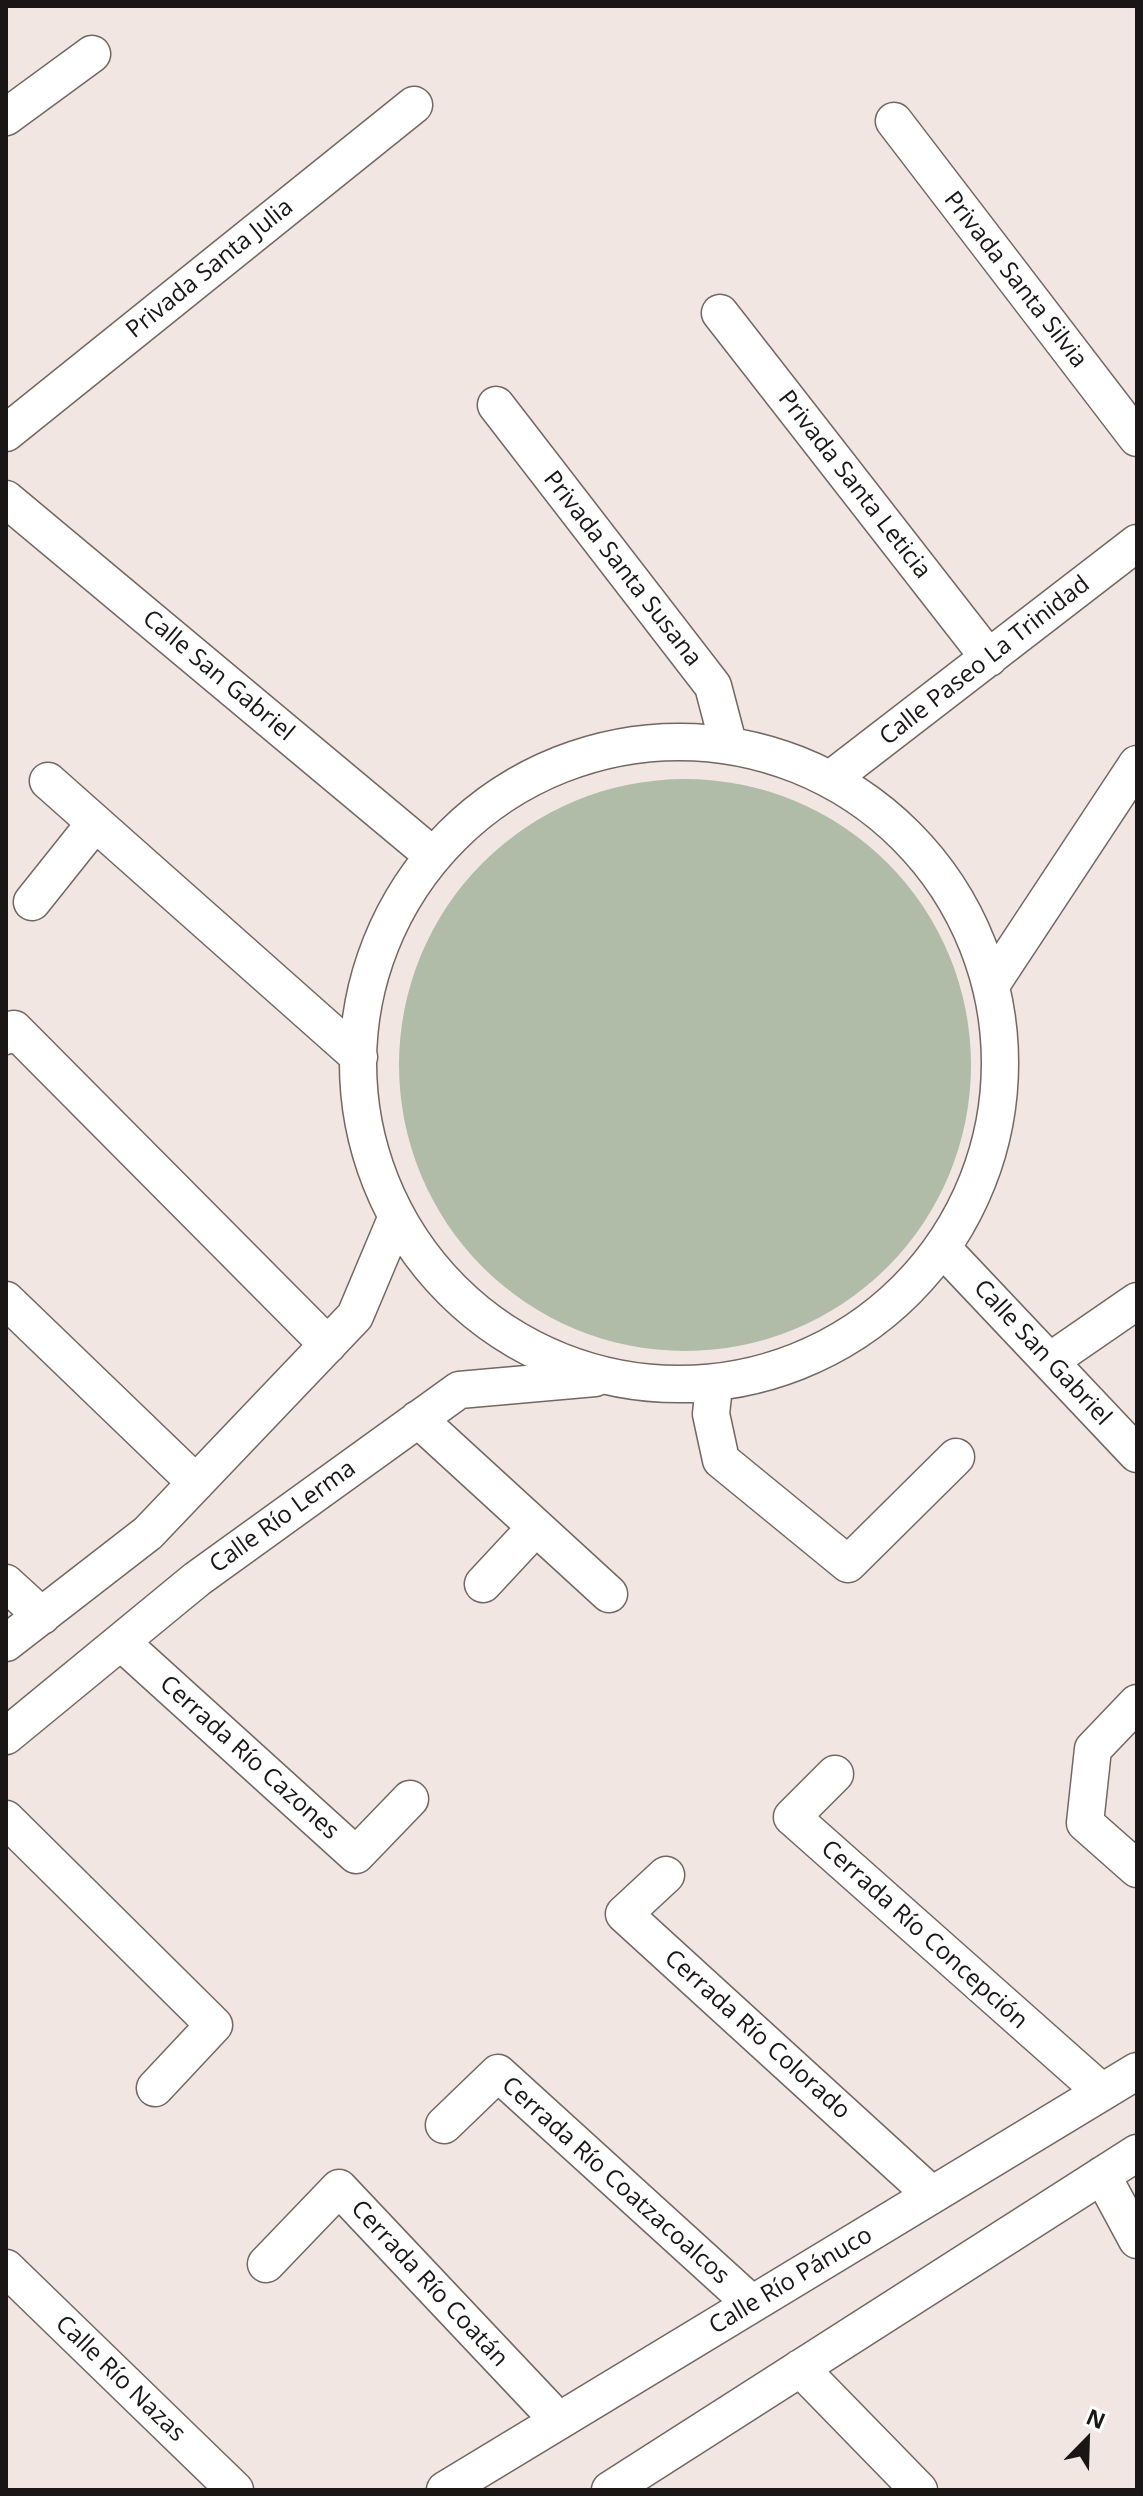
<!DOCTYPE html>
<meta charset="utf-8">
<style>
body{margin:0}
#map{position:relative;width:1143px;height:2496px;overflow:hidden;background:#f2e6e2;font-family:"Open Sans",sans-serif}
canvas{display:block}
.frame{position:absolute;inset:0;border:8px solid #1a1615;pointer-events:none}
.north{position:absolute;left:1047px;top:2400px;width:80px;height:80px;-webkit-text-stroke:6px #fff;paint-order:stroke;rotate:23deg;font-size:22px;font-weight:700;line-height:32px;text-align:center;color:#1a1615}
.north::after{content:'';display:block;margin:auto;width:28px;height:36px;background:#1a1615;clip-path:polygon(50% 0,100% 100%,50% 72%,0 100%)}
</style>
<div id="map">
<canvas width="1143" height="2496"></canvas>
<div class="frame"></div>
<div class="north">N</div>
</div>
<script>
const g = document.querySelector('canvas').getContext('2d');
g.lineJoin = 'round';
function fill(path, color) { g.fillStyle = color; g.fill(path, 'evenodd'); }
const poly = rows => new Path2D(rows.map(r => 'M' + r).join(''));
function stroke(path, color, width, dash) { g.strokeStyle = color; g.lineWidth = width; g.lineCap = dash ? 'butt' : 'round'; g.setLineDash(dash || []); g.stroke(path); }
function drawText(font, color, halo, rows, align = 'center') {
  g.font = font + ' "Open Sans",sans-serif'; g.lineWidth = 8; g.setLineDash([]); g.textBaseline = 'middle'; g.strokeStyle = halo; g.fillStyle = color; for (const [text, x, y, turn = 0] of rows) {
    g.save(); g.translate(x, y); g.rotate((+turn || 0) * Math.PI / 180); g.textAlign = isNaN(turn) ? turn : align; if (halo) g.strokeText(text, 0, 0); g.fillText(text, 0, 0); g.restore();
  }
}
fill(poly([
 '399 1065a286 286 0 1 1 572 0a286 286 0 1 1-572 0Z'
]), '#b0bca7');
const minor = poly([
 [6,117,92,54],
 [894,121,1137,438],
 [720,313,989,658],
 [496,405,713,686,728,743],
 [6,433,414,105],
 [6,499,431,854],
 '358 1063a321 321 0 1 1 642 0a321 321 0 1 1-642 0Z',
 [832,778,1137,543],
 [48,781,359,1057],
 [32,902,95,823],
 [995,979,1137,764],
 [6,1036,14,1029,328,1345],
 [947,1253,1137,1454],
 [6,1300,196,1483],
 [1050,1361,1137,1301],
 [714,1386,711,1414,721,1460,848,1564,956,1457],
 [418,1419,609,1594],
 [6,1583,42,1616],
 [483,1584,536,1527],
 [121,1642,356,1855,410,1799],
 [6,1643,148,1533,355,1316,395,1221],
 [1137,1703,1093,1749,1085,1823,1137,1869],
 [6,1736,197,1579,459,1390,595,1378],
 [835,1774,792,1817,1102,2092],
 [6,1819,214,2025,155,2088],
 [666,1875,624,1914,932,2195],
 [444,2125,498,2073,752,2304],
 [1102,2175,1137,2240],
 [266,2264,339,2188,559,2421],
 [6,2268,235,2490],
 [800,2368,919,2490],
 [445,2490,1137,2071],
 [610,2490,1137,2153]
]);
stroke(minor, '#726763', 39);
stroke(minor, '#fff', 36);
drawText('24px', '#1a1615', '#fff', [
 ["Privada Santa Julia",210,269,-39],
 ["Privada Santa Silvia",1015,280,52],
 ["Privada Santa Leticia",854,485,52],
 ["Privada Santa Susana",622,569,52],
 ["Calle Paseo La Trinidad",985,661,-38],
 ["Calle San Gabriel",218,676,40],
 ["Calle San Gabriel",1042,1353,47],
 ["Calle Río Lerma",283,1517,-36],
 ["Cerrada Río Cazones",249,1758,42],
 ["Cerrada Río Concepción",924,1935,42],
 ["Cerrada Río Colorado",757,2035,42],
 ["Cerrada Río Coatzacoalcos",615,2181,42],
 ["Calle Río Pánuco",791,2281,-31],
 ["Cerrada Río Coatán",429,2284,47],
 ["Calle Río Nazas",120,2379,44]
]);
</script>
